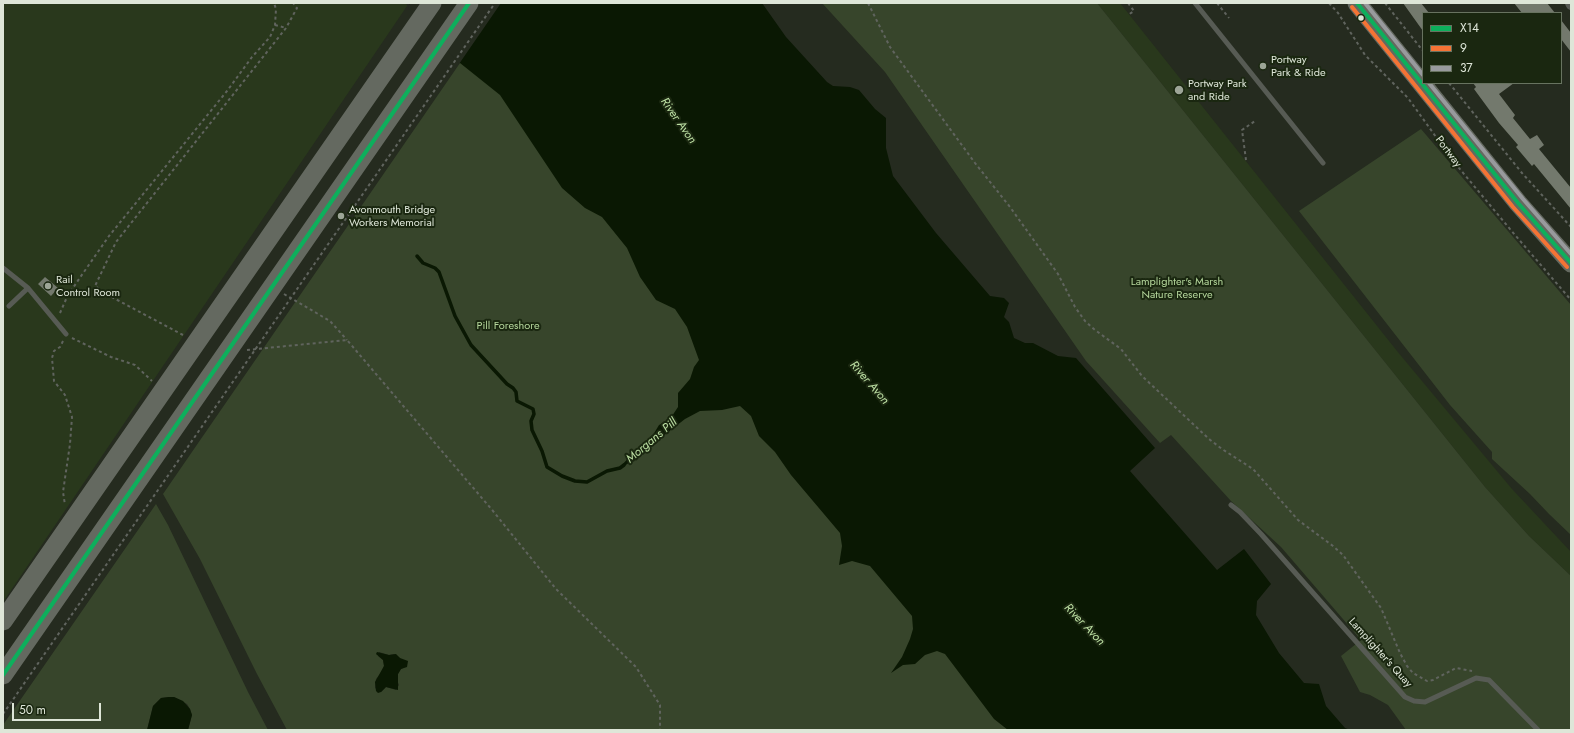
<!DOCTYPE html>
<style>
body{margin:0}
#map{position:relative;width:1574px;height:733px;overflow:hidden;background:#252b1f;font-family:Jost,sans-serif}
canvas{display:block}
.frame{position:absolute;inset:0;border:4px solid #dee6d8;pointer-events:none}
.legend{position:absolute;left:1422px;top:12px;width:140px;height:72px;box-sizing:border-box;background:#1a2710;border:1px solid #687360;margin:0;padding:5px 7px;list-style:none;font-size:12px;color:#dee6d8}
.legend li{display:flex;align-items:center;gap:8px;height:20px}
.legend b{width:20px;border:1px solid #687360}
.scale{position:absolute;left:12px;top:703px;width:89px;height:18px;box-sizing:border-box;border:2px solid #dee6d8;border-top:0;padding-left:5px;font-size:12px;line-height:14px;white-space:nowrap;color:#dee6d8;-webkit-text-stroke:3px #1a2710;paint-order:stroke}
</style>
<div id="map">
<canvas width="1574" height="733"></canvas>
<div class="frame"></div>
<ul class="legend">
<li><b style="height:5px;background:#0daf5c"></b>X14</li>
<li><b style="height:5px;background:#f57335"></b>9</li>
<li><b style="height:5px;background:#989a9d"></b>37</li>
</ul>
<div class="scale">50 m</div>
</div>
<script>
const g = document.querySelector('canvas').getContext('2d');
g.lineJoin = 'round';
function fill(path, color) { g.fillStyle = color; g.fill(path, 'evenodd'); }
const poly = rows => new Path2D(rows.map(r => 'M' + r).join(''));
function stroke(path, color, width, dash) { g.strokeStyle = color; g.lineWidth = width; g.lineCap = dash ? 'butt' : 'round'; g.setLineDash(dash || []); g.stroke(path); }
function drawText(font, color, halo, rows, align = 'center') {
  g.font = font + ' Jost,sans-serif'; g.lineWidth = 4; g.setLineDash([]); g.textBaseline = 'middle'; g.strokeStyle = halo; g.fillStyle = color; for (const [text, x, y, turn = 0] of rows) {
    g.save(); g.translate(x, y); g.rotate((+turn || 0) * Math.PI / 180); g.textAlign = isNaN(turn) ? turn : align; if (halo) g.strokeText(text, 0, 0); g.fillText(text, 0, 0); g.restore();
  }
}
fill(poly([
 [3,3,406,3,407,6,3,602],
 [1097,3,1120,3,1397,351,1512,489,1571,552,1571,576,1529,536,1485,487]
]), '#29381c');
fill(poly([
 [409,3,718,245,691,412,731,395,1102,730,287,730,257,674,200,559,163,494,460,63],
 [379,652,389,655,394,654,400,658,403,668,401,669,398,674,397,680,399,685,396,690,386,687,381,692,375,688,376,679,381,673,384,666,383,660,378,656],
 [822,3,1097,3,1485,487,1529,536,1571,576,1571,730,1406,730,1388,705,1370,695,1360,692,1341,656,1361,640,1281,547,1231,501,1171,435,1160,443,1086,361,885,72],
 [1421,129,1571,305,1571,535,1549,514,1530,494,1492,459,1492,452,1450,405,1299,211],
 [156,504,168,525,248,692,268,730,188,730,192,715,190,709,187,704,174,697,169,697,161,698,153,706,147,730,3,730,3,725]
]), '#37452b');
fill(poly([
 [409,3,762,3,786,37,827,82,833,86,850,87,859,90,875,109,886,118,886,148,893,176,936,233,990,296,1004,298,1009,303,1004,317,1009,322,1014,338,1025,343,1033,343,1058,356,1076,358,1155,448,1130,471,1217,570,1244,549,1271,584,1257,601,1256,615,1279,653,1304,683,1319,684,1326,706,1345,728,1350,730,1008,730,994,719,945,654,937,651,925,655,915,664,903,665,891,673,902,657,910,639,913,629,912,616,870,566,852,561,839,565,842,546,840,533,791,475,775,452,759,436,751,416,740,406,722,410,700,411,685,419,622,468,619,468,637,449,650,440,659,425,670,419,678,407,678,393,690,379,694,367,699,360,687,327,675,309,656,300,640,277,627,248,602,217,585,208,562,188,500,95,460,63,436,33,411,8],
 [377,652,389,655,396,654,400,658,408,661,407,667,401,669,398,674,398,690,386,687,381,692,378,693,376,691,375,682,384,666,383,660,376,654],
 [169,697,174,697,183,701,190,709,192,715,188,730,147,730,153,706,161,698]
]), '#0a1803');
fill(poly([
 [411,3,501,3,459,64,434,34,409,9,408,6]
]), '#252b1f');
stroke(poly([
 [417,256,423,263,435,268,439,272,455,316,471,345,507,384,513,388,516,392,517,401,533,409,534,414,531,421,532,430,542,451,547,467,562,476,575,481,587,482,607,471,620,468,624,465]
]), '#0a1803', 3.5);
fill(poly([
 [1403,3,1421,3,1429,13,1423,13,1423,31],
 [1514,3,1547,3,1555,13,1522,13],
 [1561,20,1571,33,1571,52,1561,39],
 [1473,83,1514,83,1499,94,1515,115,1513,118,1530,139,1537,135,1544,145,1539,149,1571,188,1571,209,1534,164,1532,166,1516,147,1518,145,1499,123,1474,89,1476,87],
 [45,277,58,288,51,296,38,284]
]), '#73796d');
stroke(poly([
 [868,3,890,47,975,163,1010,207,1058,274,1075,307,1085,321,1095,330,1121,349,1142,376,1209,439,1222,449,1253,469,1298,520,1333,546,1343,555,1381,608,1400,653,1407,666,1413,673,1427,681,1433,680,1456,668,1472,671],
 [1128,3,1134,11,1128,15],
 [1217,3,1229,18],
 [1329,3,1338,13,1365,55,1408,98,1454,162,1515,235,1571,300],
 [1385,3,1423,51],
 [275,25,286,28],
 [1449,83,1522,173,1571,227],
 [1246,160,1242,130,1255,121],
 [284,294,330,321,347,340],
 [60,313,67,297,79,279,109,236,227,91,252,57,270,37,275,25,276,9,274,3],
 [183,335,106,294,95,286,116,242,286,28,297,8,293,3],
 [72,338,111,357,135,365,152,381],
 [63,341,60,347,54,351,52,358,54,381,65,395,72,417,70,444,63,492,65,505],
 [247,350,347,340,493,511,556,589,636,667,660,705,660,730],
 [3,714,495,3]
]), '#60645e', 2, [3, 3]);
stroke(poly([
 [1195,3,1323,163],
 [3,268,28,288,66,334],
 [9,306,28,288],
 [1231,505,1240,512,1261,534,1405,697,1414,701,1425,702,1476,678,1489,680,1538,730]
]), '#575b54', 5);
stroke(poly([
 [1570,3,1571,5]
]), '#575b54', 10);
stroke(poly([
 [1357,3,1518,203,1571,263],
 [3,621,432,3],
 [3,675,469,3]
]), '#646960', 19);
stroke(poly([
 [1357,3,1518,203,1571,263],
 [3,675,469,3]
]), '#0daf5c', 4);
stroke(poly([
 [1352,7,1513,207,1567,267]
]), '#f57335', 4);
stroke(poly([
 [1365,3,1423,75],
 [1429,83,1523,199,1571,254]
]), '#989a9d', 4);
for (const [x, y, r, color] of [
 [1361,18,3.5,"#dee6d8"],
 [1263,66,4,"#9da597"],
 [1179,90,5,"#9da597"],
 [341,216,4,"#9da597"],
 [48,286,4,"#9da597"]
]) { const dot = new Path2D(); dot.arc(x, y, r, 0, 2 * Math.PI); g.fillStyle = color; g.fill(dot); stroke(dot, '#1a2710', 1.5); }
drawText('11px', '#dee6d8', '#1a2710', [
 ["Portway",1271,60],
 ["Park & Ride",1271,73],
 ["Portway Park",1188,84],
 ["and Ride",1188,97],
 ["Avonmouth Bridge",349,210],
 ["Workers Memorial",349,223],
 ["Rail",56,280],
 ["Control Room",56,293]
], 'left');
drawText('11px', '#dee6d8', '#1a2710', [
 ["Portway",1448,152,53],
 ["Lamplighter's Quay",1380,653,48]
]);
drawText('11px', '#b5d79c', '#1a2710', [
 ["Lamplighter's Marsh",1177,282],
 ["Nature Reserve",1177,295],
 ["Pill Foreshore",508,326]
]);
drawText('italic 12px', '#bde0a4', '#1a2710', [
 ["River Avon",678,121,55],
 ["River Avon",869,383,49],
 ["Morgans Pill",652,441,-40],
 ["River Avon",1084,625,46]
]);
</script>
